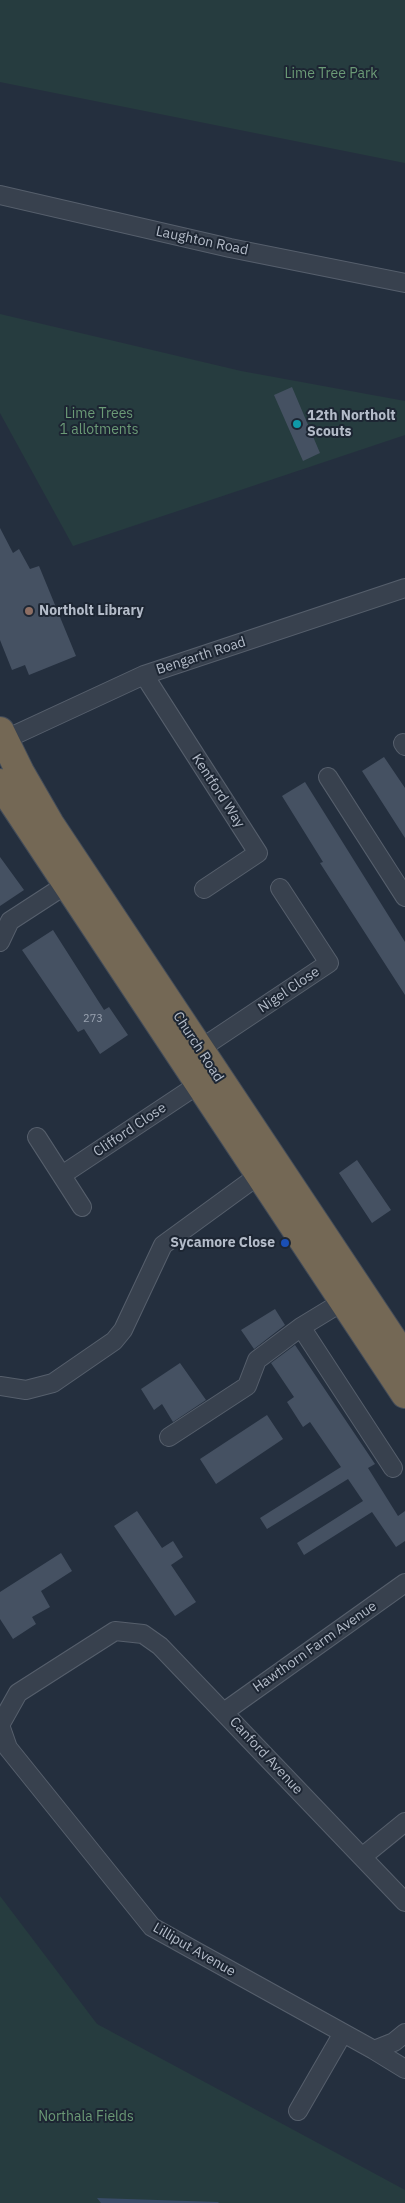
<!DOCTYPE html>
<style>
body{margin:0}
canvas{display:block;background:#242f3e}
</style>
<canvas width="405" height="2203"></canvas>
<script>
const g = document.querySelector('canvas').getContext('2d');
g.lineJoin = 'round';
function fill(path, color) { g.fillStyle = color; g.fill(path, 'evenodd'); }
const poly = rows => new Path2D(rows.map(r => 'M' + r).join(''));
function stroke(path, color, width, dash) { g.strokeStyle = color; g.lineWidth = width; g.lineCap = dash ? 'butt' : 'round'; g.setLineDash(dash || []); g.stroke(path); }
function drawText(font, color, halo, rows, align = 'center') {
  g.font = font + ' "IBM Plex Sans",sans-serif'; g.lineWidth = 4; g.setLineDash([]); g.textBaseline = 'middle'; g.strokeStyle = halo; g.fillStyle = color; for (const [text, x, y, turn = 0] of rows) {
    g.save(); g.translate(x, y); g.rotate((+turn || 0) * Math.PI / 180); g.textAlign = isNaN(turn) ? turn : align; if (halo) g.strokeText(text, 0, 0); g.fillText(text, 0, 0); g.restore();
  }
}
fill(poly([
 [0,0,405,0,405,163,0,82],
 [0,314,241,371,405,401,405,435,73,546,0,413],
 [0,1896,97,2024,405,2190,405,2203,0,2203]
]), '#263c3f');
fill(poly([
 [97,2198,218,2202,219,2203,101,2203]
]), '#394c67');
fill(poly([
 [292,387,320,453,303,461,274,395],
 [0,528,13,553,19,549,30,569,39,566,76,656,29,675,25,665,12,670,0,640],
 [384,757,405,788,405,838,362,771],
 [305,782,405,942,405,995,320,863,323,862,282,796],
 [0,857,24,890,0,906],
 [53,930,104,1010,109,1007,128,1035,100,1054,84,1029,78,1032,22,950],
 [357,1160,391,1210,372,1223,339,1173],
 [275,1309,285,1325,254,1349,241,1330],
 [295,1345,375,1464,368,1468,398,1516,405,1511,405,1541,396,1547,372,1512,304,1555,297,1543,363,1501,348,1479,267,1529,260,1518,341,1467,310,1422,303,1427,287,1402,294,1397,271,1363],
 [180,1363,206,1400,173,1422,162,1404,154,1410,141,1389],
 [267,1415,283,1439,216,1484,200,1459],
 [137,1511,162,1548,173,1541,183,1557,171,1565,196,1602,175,1616,114,1526],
 [61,1553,72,1571,41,1591,50,1607,32,1617,36,1624,13,1639,0,1619,0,1592]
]), '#455162');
const street = poly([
 [0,195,230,248,405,283],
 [144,675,258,853,204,889],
 [4,740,144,675,405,588],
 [403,743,405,746],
 [328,777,405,897],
 [0,942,10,921,67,884],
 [200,1049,329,963,280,888],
 [37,1137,82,1207],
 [62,1175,199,1084],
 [301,1327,393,1468],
 [0,1386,26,1390,53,1383,114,1341,123,1330,163,1245,259,1175],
 [169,1437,247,1386,257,1360,301,1327,342,1302],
 [224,1712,405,1583],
 [0,1725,18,1693,115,1631,143,1634,160,1646,405,1902],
 [0,1725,8,1748,152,1927,374,2050,394,2042,405,2033],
 [362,1857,405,1822],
 [374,2050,405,2069],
 [298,2111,343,2033]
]);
const highway = poly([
 [0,731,20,772,50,824,405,1358],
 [0,783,405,1394]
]);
stroke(street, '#565f6c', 20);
stroke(highway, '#434c59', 30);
stroke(street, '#38414e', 18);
stroke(highway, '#746855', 28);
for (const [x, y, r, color] of [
 [297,424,5,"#0f9aa8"],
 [29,611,5,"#8d6e63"],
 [285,1243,5,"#1a4fb4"]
]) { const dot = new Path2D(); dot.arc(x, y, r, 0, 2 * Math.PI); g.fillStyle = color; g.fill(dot); stroke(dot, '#1d2633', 2); }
drawText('11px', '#98a1af', null, [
 ["273",93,1019]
]);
drawText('14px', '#6b9a76', '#1d2633', [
 ["Lime Tree Park",331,74],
 ["Lime Trees",99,414],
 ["1 allotments",99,430],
 ["Northala Fields",86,2117]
]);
drawText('14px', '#b4bcc9', '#1d2633', [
 ["Laughton Road",202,241,12],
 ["Bengarth Road",201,656,-18],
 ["Kentford Way",218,791,57],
 ["Nigel Close",289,990,-34],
 ["Church Road",198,1047,57],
 ["Clifford Close",130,1130,-34],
 ["Hawthorn Farm Avenue",315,1647,-35],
 ["Canford Avenue",266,1756,47],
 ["Lilliput Avenue",194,1950,30]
]);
drawText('bold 14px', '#b4bcc9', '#1d2633', [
 ["12th Northolt",307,416],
 ["Scouts",307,432],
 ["Northolt Library",39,611],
 ["Sycamore Close",275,1243,"right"]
], 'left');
</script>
